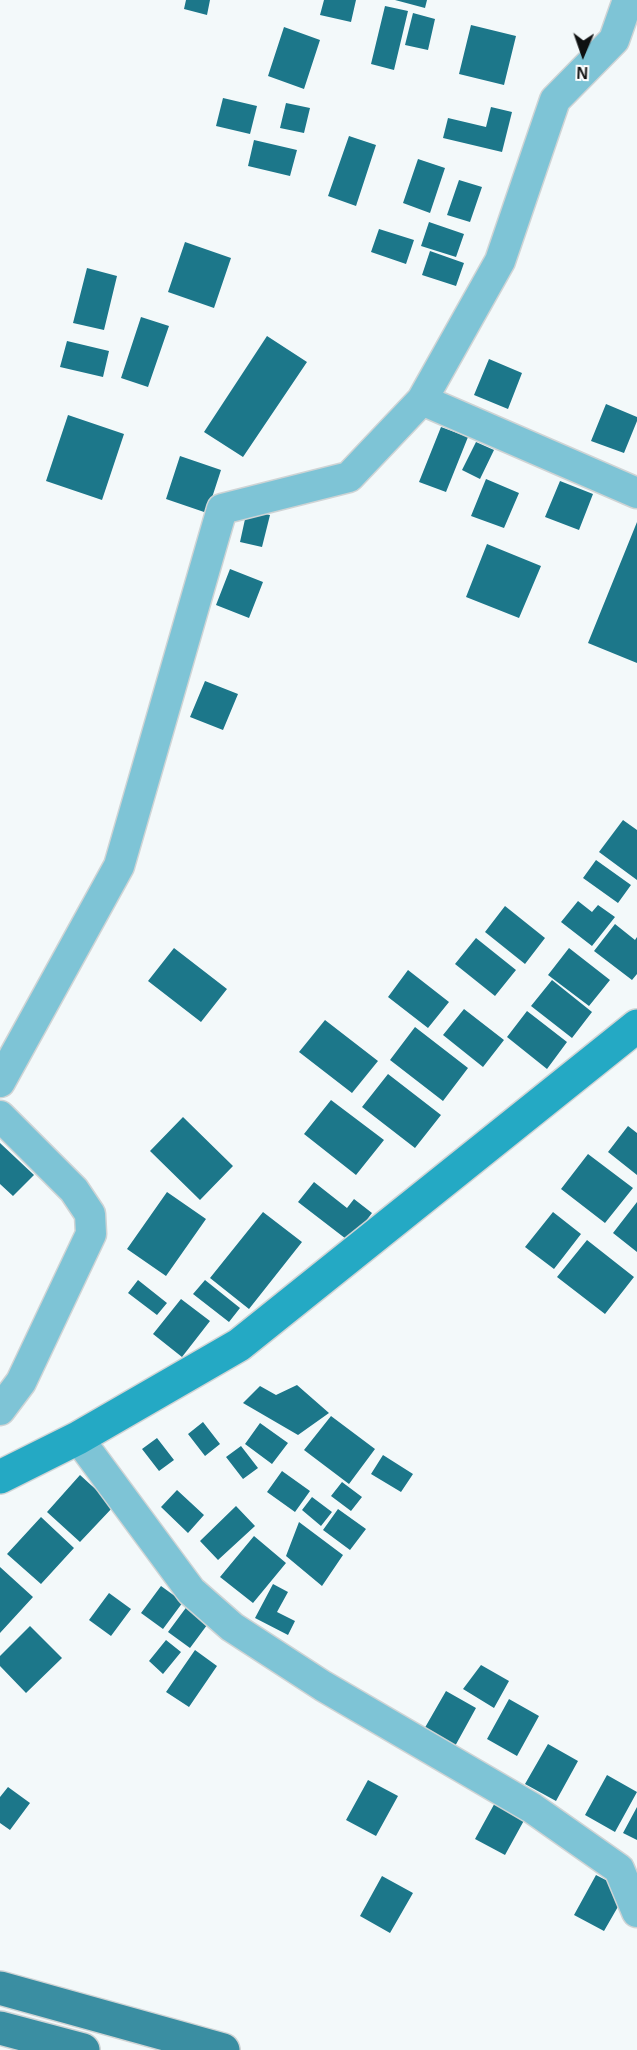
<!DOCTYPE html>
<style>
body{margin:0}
#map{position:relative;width:637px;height:2050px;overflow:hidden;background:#f3f9fa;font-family:Helvetica,sans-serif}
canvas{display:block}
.north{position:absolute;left:553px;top:24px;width:60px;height:60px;-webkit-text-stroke:4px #fff;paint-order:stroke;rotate:182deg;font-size:16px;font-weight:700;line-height:24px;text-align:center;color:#0f1111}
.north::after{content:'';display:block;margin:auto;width:21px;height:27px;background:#0f1111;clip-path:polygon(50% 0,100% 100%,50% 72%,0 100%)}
</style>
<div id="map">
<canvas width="637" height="2050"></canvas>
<div class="north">N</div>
</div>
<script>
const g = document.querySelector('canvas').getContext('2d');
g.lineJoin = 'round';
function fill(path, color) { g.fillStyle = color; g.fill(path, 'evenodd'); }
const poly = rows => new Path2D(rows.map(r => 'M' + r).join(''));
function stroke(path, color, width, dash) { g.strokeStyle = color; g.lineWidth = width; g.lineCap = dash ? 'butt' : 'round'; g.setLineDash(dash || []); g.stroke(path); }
fill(poly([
 [186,0,210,0,207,15,184,9],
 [324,0,356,0,351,22,320,15],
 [395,0,427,0,425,8],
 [385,6,408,11,394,70,371,64],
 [413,13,435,19,428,50,405,45],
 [471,25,516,36,504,85,459,74],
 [284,27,320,40,304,89,268,76],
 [223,98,257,106,250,134,216,126],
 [286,103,310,108,304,133,280,128],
 [491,107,512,112,502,152,443,138,448,118,486,127],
 [349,136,376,145,356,206,328,196],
 [254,140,297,150,290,176,248,166],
 [418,159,445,168,430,213,403,203],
 [459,180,482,187,470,222,447,215],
 [429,222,464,234,456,257,421,246],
 [379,229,414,240,406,264,371,252],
 [185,242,231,258,214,308,168,292],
 [430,251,464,263,456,286,422,275],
 [87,268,117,276,104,330,73,323],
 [141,317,169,326,148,387,121,378],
 [267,336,307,362,243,457,204,432],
 [67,341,109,351,103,377,60,367],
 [489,359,522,373,508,409,474,395],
 [606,404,637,417,637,421,624,453,591,441],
 [68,415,124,434,102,500,46,481],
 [441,427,468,437,446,492,419,482],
 [476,442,494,450,480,479,462,470],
 [180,456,221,470,207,513,166,499],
 [486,479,519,493,504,528,471,516],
 [560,481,593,494,579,530,545,517],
 [247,510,270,515,262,547,240,542],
 [637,522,637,663,588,643],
 [487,544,541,566,519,618,466,597],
 [230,569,263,582,249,618,216,605],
 [205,681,238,694,223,730,190,717],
 [623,820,637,830,637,880,599,852],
 [596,860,631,885,618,903,583,878],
 [578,901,592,912,598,905,615,917,592,946,561,922],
 [505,906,545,938,525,964,485,932],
 [615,924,635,940,637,937,637,974,632,980,594,951],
 [476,938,516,970,495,996,455,964],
 [174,948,227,989,201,1022,148,981],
 [569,948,610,980,589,1006,548,975],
 [408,970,449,1002,428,1028,388,997],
 [552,980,592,1012,572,1038,531,1006],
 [464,1009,504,1040,483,1067,443,1035],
 [527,1011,567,1042,547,1069,507,1037],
 [325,1020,378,1061,352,1093,299,1052],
 [415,1027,468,1068,443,1101,390,1060],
 [388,1074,441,1115,415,1148,362,1107],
 [331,1100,384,1140,356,1175,304,1134],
 [183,1117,233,1166,200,1200,150,1151],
 [628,1126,637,1133,637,1175,608,1152],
 [0,1143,34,1175,13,1196,0,1184],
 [588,1154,633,1188,605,1223,561,1189],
 [314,1182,347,1208,354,1199,372,1213,350,1242,298,1202],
 [167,1192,206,1219,166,1276,127,1249],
 [637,1202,637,1252,613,1233],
 [263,1212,302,1242,249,1309,210,1278],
 [553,1212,581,1234,554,1269,525,1247],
 [587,1240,634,1277,605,1314,557,1277],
 [138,1280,167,1303,157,1315,128,1293],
 [205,1280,240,1308,229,1322,193,1294],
 [181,1299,210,1321,182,1357,153,1334],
 [297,1385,329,1413,298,1435,243,1403,260,1386,276,1395],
 [331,1416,375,1449,349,1484,304,1450],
 [203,1422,220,1444,205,1456,188,1434],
 [260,1423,288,1443,272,1464,245,1444],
 [157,1438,174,1460,159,1471,142,1449],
 [241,1446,258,1468,243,1479,226,1457],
 [383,1455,413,1474,401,1492,371,1474],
 [282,1471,310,1491,295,1512,267,1492],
 [80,1475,114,1506,80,1542,47,1512],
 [342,1482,362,1497,351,1511,331,1496],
 [177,1490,204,1515,188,1533,161,1507],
 [312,1497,332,1512,321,1526,302,1510],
 [236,1506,255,1526,218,1560,200,1541],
 [338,1509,366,1529,350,1550,323,1530],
 [41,1517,74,1548,41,1584,7,1554],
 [299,1522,343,1555,322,1586,286,1556],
 [254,1536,286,1563,253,1603,220,1577],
 [0,1567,33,1597,0,1633],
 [273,1584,288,1592,277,1612,295,1621,288,1635,255,1618],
 [161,1586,183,1602,163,1629,141,1613],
 [109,1593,131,1609,111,1636,89,1620],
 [188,1605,210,1621,190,1648,168,1632],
 [30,1626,62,1658,26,1693,0,1666,0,1656],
 [166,1640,181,1652,163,1674,149,1661],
 [195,1650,217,1666,189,1707,166,1692],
 [481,1665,509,1681,494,1708,463,1689],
 [446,1691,476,1708,454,1748,423,1731],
 [509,1699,539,1716,517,1756,487,1739],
 [548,1744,578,1761,556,1801,525,1784],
 [607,1775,637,1792,615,1832,585,1815],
 [368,1780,398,1796,376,1836,346,1820],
 [8,1787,30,1803,10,1830,0,1823,0,1797],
 [497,1799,527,1815,505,1855,475,1839],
 [637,1807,637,1840,623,1833],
 [596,1875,627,1891,604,1931,574,1915],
 [382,1876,413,1893,390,1933,360,1916]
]), '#1c778a');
const minor = poly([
 [628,0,614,40,555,100,500,261,422,400,637,493],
 [0,1082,119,866,222,509,349,477,422,400],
 [0,1116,74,1190,90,1214,91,1234,21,1382,0,1410],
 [78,1438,191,1591,232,1627,323,1686,532,1808,619,1869,637,1912]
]);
const secondary = poly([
 [0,1477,78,1438,239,1345,637,1026]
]);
const primary = poly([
 [0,1988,223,2050],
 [0,2028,83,2050]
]);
stroke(minor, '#cfd4d5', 33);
stroke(secondary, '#cfd4d5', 36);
stroke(primary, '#cfd4d5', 36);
stroke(minor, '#7ec4d6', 30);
stroke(secondary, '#24a9c4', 33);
stroke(primary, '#3a8ea2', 33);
</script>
